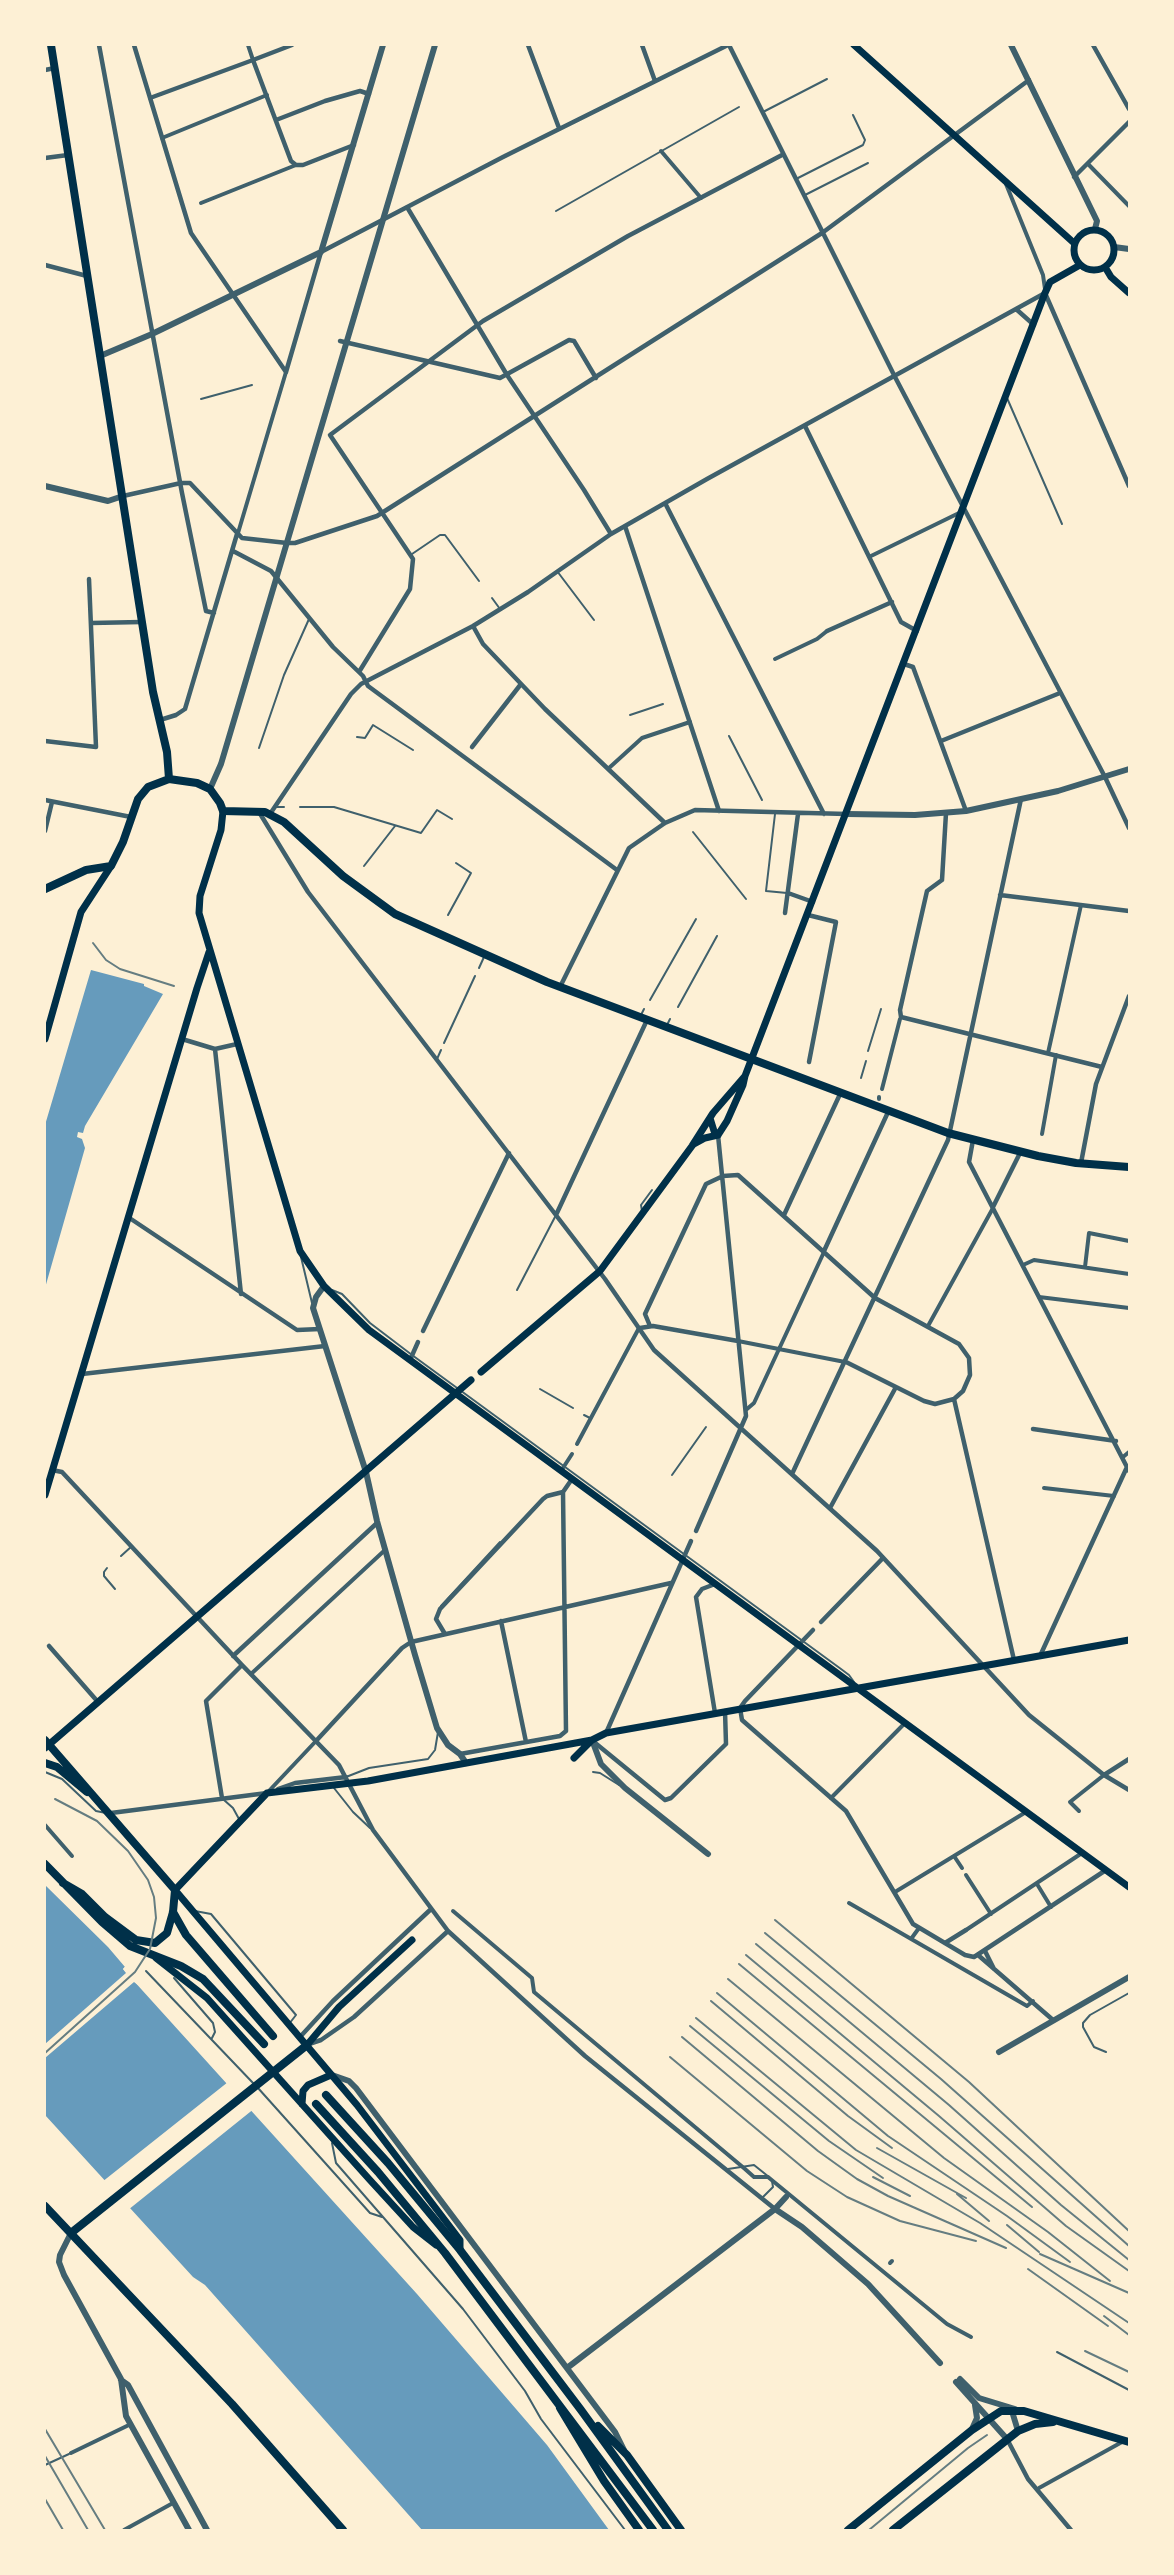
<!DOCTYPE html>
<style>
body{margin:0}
#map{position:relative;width:1174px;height:2575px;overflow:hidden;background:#fdf0d5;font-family:Jost,sans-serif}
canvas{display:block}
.frame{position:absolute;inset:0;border:46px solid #fdf0d5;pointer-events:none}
</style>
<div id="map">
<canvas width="1174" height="2575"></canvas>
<div class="frame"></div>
</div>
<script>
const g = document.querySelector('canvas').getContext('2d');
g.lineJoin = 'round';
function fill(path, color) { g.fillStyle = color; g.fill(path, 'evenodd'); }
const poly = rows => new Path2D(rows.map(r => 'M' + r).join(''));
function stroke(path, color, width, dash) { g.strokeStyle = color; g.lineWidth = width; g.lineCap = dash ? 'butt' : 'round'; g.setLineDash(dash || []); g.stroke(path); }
fill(poly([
 [91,970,144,984,144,986,163,994,85,1126,83,1133,78,1132,77,1137,82,1139,85,1148,45,1288,45,1125],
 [45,1885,108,1947,125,1967,123,1969,417,2294,547,2445,609,2530,422,2530,205,2285,193,2277,45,2115]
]), '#669bbc');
fill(poly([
 [127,1964,127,1969,140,1982,138,1985,134,1982,45,2058,45,2044,126,1973,123,1969],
 [228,2082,255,2108,128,2210,102,2182]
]), '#fdf0d5');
stroke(poly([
 [763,112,827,79],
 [796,179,863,145,865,140,853,115],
 [805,195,868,163],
 [556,211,739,107],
 [1007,398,1062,524],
 [201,399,252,385],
 [412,554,440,535,445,535,479,581],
 [557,571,594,620],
 [492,598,500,609],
 [630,715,663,704],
 [729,736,762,800],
 [357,737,365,738,373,725,413,750],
 [259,748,284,675,309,619],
 [275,807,284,807],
 [300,807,334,807,421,833,437,810,452,819],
 [775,814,766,891,787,893],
 [693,832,746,899],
 [364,866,395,826],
 [448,915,471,873,456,863],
 [479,968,484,957],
 [650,1000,696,919],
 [678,1007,717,936],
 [641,1015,644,1009],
 [667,1025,670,1019],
 [444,1043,475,976],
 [868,1051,881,1009],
 [437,1059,441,1050],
 [861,1078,866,1061],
 [642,1211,641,1205,652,1190],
 [301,1257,312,1303],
 [332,1290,342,1294,370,1323,412,1355,841,1669,849,1675,854,1682],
 [517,1290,556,1215],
 [540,1389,573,1408],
 [584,1415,590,1418],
 [672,1475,706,1427],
 [121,1556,132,1546],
 [107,1568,104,1572,104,1576,115,1589],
 [441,1606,500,1542],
 [45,1772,62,1779,96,1811,106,1813],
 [593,1772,600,1773,619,1785],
 [346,1777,369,1768,428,1759,435,1750,438,1732],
 [334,1788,353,1812,370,1828],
 [224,1800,233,1808,239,1819],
 [195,1911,211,1914,296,2015,289,2024],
 [146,1971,254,2084],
 [174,1978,213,2023,215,2032,212,2038],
 [1106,2052,1094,2047,1083,2027,1083,2023,1090,2015,1129,1993],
 [258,2088,370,2213,382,2217],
 [332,2143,336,2163,463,2309,525,2391,541,2419,625,2530],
 [728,2169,754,2165,769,2177],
 [762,2198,773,2187,772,2181],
 [1057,2352,1129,2390],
 [45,2465,69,2454]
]), '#3f606c', 2);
stroke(poly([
 [150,98,253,60,248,45],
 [162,138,267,95],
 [661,151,701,198],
 [1089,165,1129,206],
 [1006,184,1043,275,1045,289],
 [201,203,296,165],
 [238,533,286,372],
 [871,556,959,513],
 [775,659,817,639,827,631],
 [609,768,642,738,690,722],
 [1048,1053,1081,905],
 [882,1089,900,1019],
 [879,1099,879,1097],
 [1042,1134,1056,1055],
 [1023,1265,1034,1260,1129,1274],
 [1085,1267,1089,1233,1129,1241],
 [1039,1297,1129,1308],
 [928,1326,993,1208],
 [738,1341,845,1362],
 [747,1409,754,1403,824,1252],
 [577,1444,639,1328],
 [1123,1457,1129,1452],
 [561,1471,572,1454],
 [1044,1488,1114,1496],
 [251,1674,385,1550],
 [267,1793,316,1741],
 [831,1798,905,1723],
 [1079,1811,1070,1802,1104,1775],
 [45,1825,72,1856],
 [954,1856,962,1868],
 [966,1875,991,1914],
 [1037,1884,1051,1907],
 [895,1892,1026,1812],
 [849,1903,1027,2006,1033,2001],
 [453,1911,532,1978,534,1992,745,2169,754,2177,768,2177,947,2324,971,2337],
 [966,1930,1082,1853],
 [911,1939,919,1928],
 [890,2263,892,2261],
 [71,2453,131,2424],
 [1039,2488,1122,2442],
 [124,2530,173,2503]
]), '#3f606c', 4);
stroke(poly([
 [99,45,182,493,206,611,214,613],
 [134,45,191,233,286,372],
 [292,45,253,60,291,161,296,165,303,165,354,145],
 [528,45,559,128],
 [642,45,655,81],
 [729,45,895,377,1105,777,1129,828],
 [1093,45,1129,109],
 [45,70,55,68],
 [276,120,325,101,360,91,369,94],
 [45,158,68,155],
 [1074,177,1129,122],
 [407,207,507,375,584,490,611,534],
 [45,265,87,276],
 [1016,309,1034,325],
 [340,341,500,378,569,340,574,341,596,378],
 [286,372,321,252,503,157,728,45],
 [805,426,901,622,917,631],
 [330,435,483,321,628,236,782,155],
 [330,435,413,559,410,589,359,672],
 [123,496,181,483,190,483,242,538,287,543,295,543,377,516,822,233,1029,80],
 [665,503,824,814],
 [625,526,719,811],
 [233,551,271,571,333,647,363,676,368,686,617,870],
 [91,623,142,622],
 [473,626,483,644,545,709,665,823],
 [827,631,892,602],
 [904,664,913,667,966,811],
 [160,720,176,715,185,709,237,534],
 [45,741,96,747,89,579],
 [941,741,1060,693],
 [472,747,521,684],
 [45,800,131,817],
 [259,812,308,892,605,1279,654,1350,877,1551,1029,1715,1104,1775,1129,1790],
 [946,813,942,880,927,891,900,1010,901,1017,1102,1067],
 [270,814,351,694,361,684,473,626,528,592,611,534,707,479,1045,293,1129,486],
 [45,831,52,802],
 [788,893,813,902],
 [1000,895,1129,911],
 [785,913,798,814],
 [808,915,836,922,809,1062],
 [560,987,629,848,665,823,695,810,847,814],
 [182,1039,215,1049,237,1044],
 [215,1049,241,1294],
 [973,1140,969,1162,1129,1471],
 [1081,1163,1096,1084,1129,996],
 [993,1207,1021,1151],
 [556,1215,647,1020],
 [784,1215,841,1092],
 [128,1217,297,1330,320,1329],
 [824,1251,889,1110],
 [650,1326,645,1314,706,1184,723,1176,738,1175,875,1298,959,1344,969,1358,970,1375,963,1391,954,1399,935,1404,924,1401,846,1362],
 [640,1328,653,1326,738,1341],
 [423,1331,509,1153],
 [410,1360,418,1342],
 [82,1374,325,1346],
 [954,1399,1014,1660],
 [1033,1429,1116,1441],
 [52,1470,62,1472,242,1665,339,1765,373,1830,448,1931,585,2056,775,2209],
 [792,1474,948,1140,1021,799],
 [830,1508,896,1387],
 [696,1531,746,1416,718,1135],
 [715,1584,702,1589,696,1597,715,1713],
 [501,1621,526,1742],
 [821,1622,883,1558],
 [813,1630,745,1701,740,1708,742,1720,846,1811,913,1924,965,1955,974,1957,1106,1870],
 [445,1634,436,1619,440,1609,543,1499,547,1496,563,1492],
 [49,1646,98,1702],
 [233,1656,377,1523],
 [1040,1656,1127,1467],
 [606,1733,691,1541],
 [316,1741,402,1648,411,1642,671,1583],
 [594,1742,665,1800,671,1798,726,1744,725,1711],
 [460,1754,560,1736,566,1731,563,1492,572,1479],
 [1104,1775,1129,1759],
 [278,1789,295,1783,346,1777],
 [222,1798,206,1701,242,1665],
 [111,1813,267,1793],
 [945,1943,966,1930],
 [985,1951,994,1969],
 [978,1955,1053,2020],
 [300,2037,333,2001,430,1910],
 [309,2044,321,2040,354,2017,448,1931],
 [1007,2439,1028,2479,1071,2530]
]), '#3f606c', 4.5);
stroke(poly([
 [1011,45,1097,221,1095,229],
 [1114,247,1129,249],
 [100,356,152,334,321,252,383,45],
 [45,486,108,501,123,496],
 [210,789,221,764,435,45],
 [847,814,915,815,966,811,1058,791,1129,769],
 [324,1286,316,1297,313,1308,366,1472,377,1521,415,1655,437,1728,448,1745,460,1754,466,1763],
 [592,1740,601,1764,625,1788,708,1854],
 [999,2052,1129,1977],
 [332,2075,349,2081,356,2088,615,2432,624,2450],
 [775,2209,802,2227,868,2284,940,2363],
 [71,2233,60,2255,59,2262,64,2275,121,2379,126,2416,189,2530],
 [567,2368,775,2209,786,2197],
 [960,2379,979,2398,1015,2409],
 [121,2380,128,2385,207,2530],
 [956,2382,1007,2439],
 [1011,2408,1018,2431],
 [972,2429,977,2418,975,2405]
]), '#3f606c', 6);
stroke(poly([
 [854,45,1074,243],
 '1074 250a20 20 0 1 1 40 0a20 20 0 1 1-40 0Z',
 [1105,267,1111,277,1129,293],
 [223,811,221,830,200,896,199,913,300,1251,324,1286,369,1330,1129,1887],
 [45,1039,81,912,111,866],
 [710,1118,714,1131,718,1135],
 [718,1135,727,1121,743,1085,745,1076],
 [694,1144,705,1138,718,1135],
 [481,1372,600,1271,692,1146,713,1113,745,1076,1045,293,1050,282,1080,265],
 [45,1495,197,988,209,952],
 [45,1748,471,1380],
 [574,1758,591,1741],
 [156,1958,207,1998,369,2179,413,2227,436,2245],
 [307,2045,339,2007,412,1940],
 [302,2104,303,2091,308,2085,331,2075],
 [460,2250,460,2240,357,2105,175,1890,267,1793,368,1781,592,1740,606,1733,1129,1640]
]), '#003049', 7);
stroke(poly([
 [51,45,153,692,167,752,169,779],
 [45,889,86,870,111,866,123,842,138,799,148,787,169,779,197,783,210,789,220,803,223,811,265,812,284,822,343,876,395,914,547,982,948,1133,1038,1156,1076,1163,1129,1167],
 [45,1740,175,1890,173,1912,167,1933,155,1943,136,1940,105,1917,82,1894,63,1883],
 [45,1763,57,1767,87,1792],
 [45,1864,102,1922,130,1946,181,1966,203,1979,264,2044],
 [173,1912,186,1935,273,2036],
 [326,2095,388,2163,460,2250,581,2410,668,2530],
 [316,2104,378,2172,445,2253,653,2530],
 [45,2206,232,2404,343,2530],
 [71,2233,307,2045],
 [560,2408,604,2481,639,2530],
 [598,2426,627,2455,681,2530],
 [848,2530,972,2430,1001,2411,1024,2411,1129,2442],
 [893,2530,1018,2431,1035,2424,1053,2422]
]), '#003049', 8);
stroke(poly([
 [93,943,106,960,120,969,174,986],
 [775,1920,969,2082,1129,2231],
 [765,1933,941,2079,1129,2246],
 [756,1944,949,2105,1061,2205,1129,2260],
 [746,1955,939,2116,1066,2226,1129,2271],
 [739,1964,1032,2207],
 [728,1979,944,2158,1048,2232,1110,2281],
 [717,1993,888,2136,1007,2216,1070,2262],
 [711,2001,848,2116,892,2148],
 [696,2018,856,2150,980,2223,1129,2323],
 [690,2026,829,2141,883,2178],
 [682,2037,818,2151,857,2179,888,2196,1006,2248],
 [45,2053,135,1972,150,1949,156,1918,154,1897,148,1880,128,1851,97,1821,55,1799],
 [670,2057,807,2171,847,2197,900,2221,976,2241],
 [877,2148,966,2198],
 [873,2177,910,2196],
 [957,2194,989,2221],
 [1007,2225,1039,2252],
 [1040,2254,1129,2293],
 [1028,2269,1108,2326],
 [1104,2316,1129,2335],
 [1085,2351,1129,2372],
 [45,2429,105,2530],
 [45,2456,88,2530],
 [45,2499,63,2530],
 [869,2530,968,2448,987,2435]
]), '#657d81', 2);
</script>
